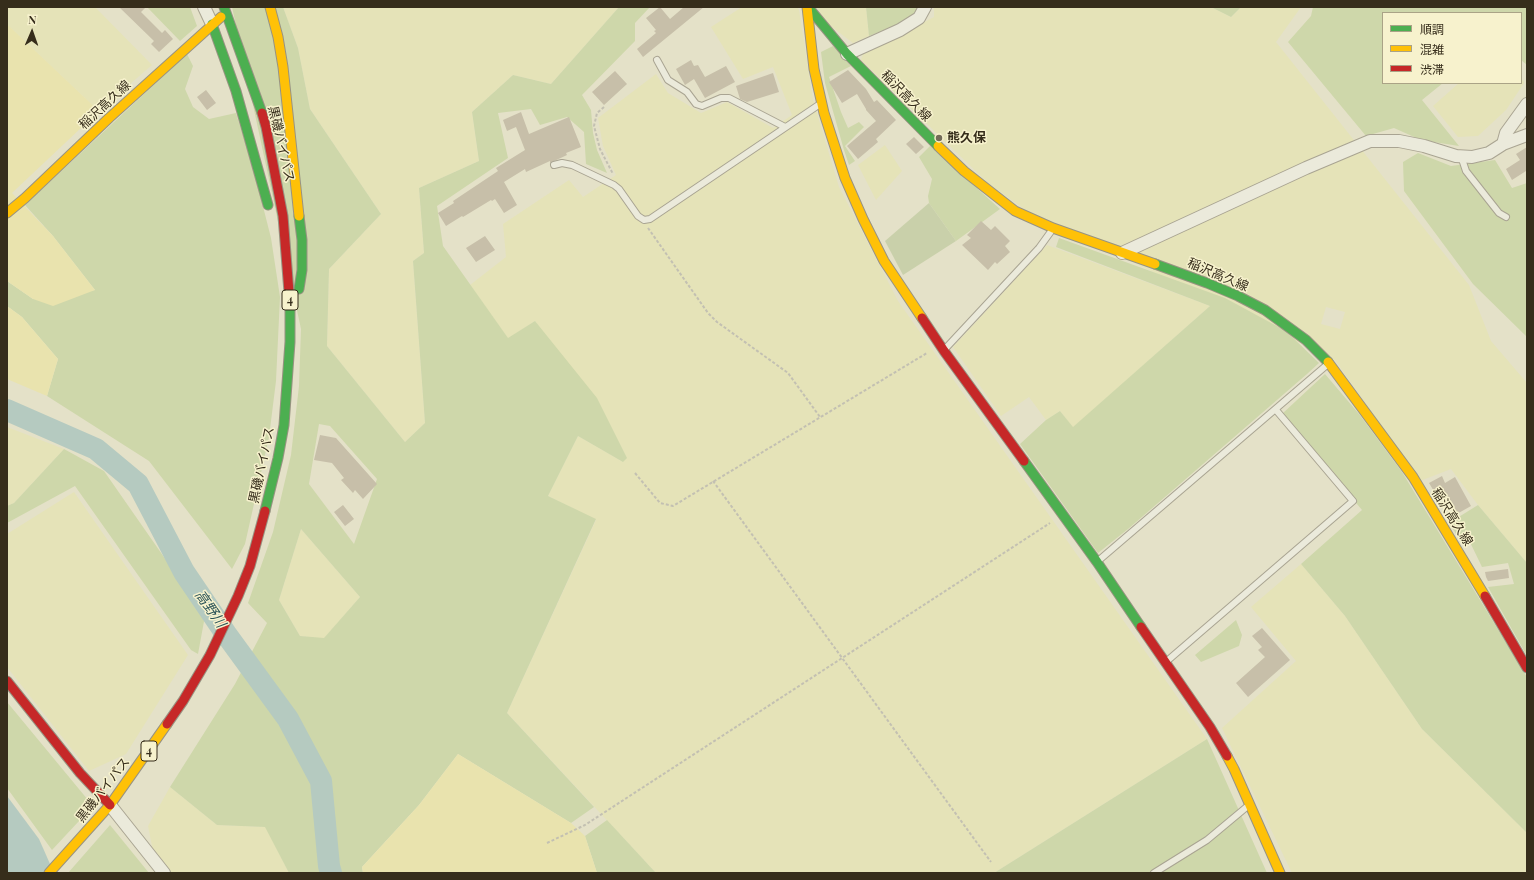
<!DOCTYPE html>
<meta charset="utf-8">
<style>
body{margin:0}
#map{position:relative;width:1534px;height:880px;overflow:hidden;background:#e4e1c8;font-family:"Playfair Display","Noto Sans JP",serif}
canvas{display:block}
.frame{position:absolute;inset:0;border:8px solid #362d1b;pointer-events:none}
.legend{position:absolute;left:1382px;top:12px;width:140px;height:72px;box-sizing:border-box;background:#f7f2cd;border:1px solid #aaa386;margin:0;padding:5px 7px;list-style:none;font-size:12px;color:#362d1b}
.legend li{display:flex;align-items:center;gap:8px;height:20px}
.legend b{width:20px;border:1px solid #aaa386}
.north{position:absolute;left:12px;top:12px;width:40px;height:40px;-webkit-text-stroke:3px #f7f2cd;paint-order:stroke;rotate:2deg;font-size:11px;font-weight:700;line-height:16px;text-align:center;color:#362d1b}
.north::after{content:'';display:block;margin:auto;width:14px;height:18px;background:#362d1b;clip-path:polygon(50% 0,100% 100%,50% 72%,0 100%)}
</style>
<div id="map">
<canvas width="1534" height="880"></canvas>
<div class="frame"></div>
<ul class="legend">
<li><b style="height:5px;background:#4caf50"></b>順調</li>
<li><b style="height:5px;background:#ffc107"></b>混雑</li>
<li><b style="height:5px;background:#c62828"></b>渋滞</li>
</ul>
<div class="north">N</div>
</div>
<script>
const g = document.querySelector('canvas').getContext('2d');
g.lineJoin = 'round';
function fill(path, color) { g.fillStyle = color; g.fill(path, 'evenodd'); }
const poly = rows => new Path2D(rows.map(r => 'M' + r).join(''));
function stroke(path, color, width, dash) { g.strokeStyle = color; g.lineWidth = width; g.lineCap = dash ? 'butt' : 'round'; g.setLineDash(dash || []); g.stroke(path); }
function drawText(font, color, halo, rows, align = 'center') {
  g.font = font + ' "Playfair Display","Noto Sans JP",serif'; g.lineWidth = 3; g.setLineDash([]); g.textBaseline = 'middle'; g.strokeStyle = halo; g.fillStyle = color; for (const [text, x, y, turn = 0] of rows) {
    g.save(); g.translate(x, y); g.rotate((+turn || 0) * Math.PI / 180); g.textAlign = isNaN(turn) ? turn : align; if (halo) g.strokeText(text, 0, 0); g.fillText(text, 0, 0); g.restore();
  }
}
fill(poly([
 [7,7,95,7,152,65,99,111,7,24],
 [283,7,619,7,551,84,513,75,472,112,479,161,419,188,424,253,413,261,425,423,405,442,327,346,329,269,381,214,310,109,298,48],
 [742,7,797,7,799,10,813,100,839,187,898,301,1207,739,994,873,656,873,507,713,596,520,548,496,578,436,623,462,535,321,508,339,470,285,506,257,503,224,569,180,583,197,616,175,603,146,598,118,656,74,668,93,701,113,727,102,773,128,792,115,773,67,743,79,711,27],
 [816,7,866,7,869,36,853,43,828,24],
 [934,7,1211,7,1231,17,1241,7,1301,7,1276,42,1469,285,1491,341,1527,383,1527,563,1478,505,1451,469,1420,481,1335,360,1027,211,988,183,861,60,863,54,934,17],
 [1326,307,1345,312,1340,329,1321,324],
 [1521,77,1524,83,1506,110,1478,136,1458,137,1433,106,1459,83,1521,83],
 [885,145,902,171,876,200,858,165],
 [1047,245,1210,306,1073,428,1060,411,1046,420,1029,397,1001,416,953,347],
 [7,427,64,449,14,503,7,506],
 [74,492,188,655,126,754,89,771,7,667,7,534],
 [301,529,360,597,324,639,300,636,279,600],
 [1301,564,1345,616,1422,729,1527,833,1527,873,1292,873,1222,728,1296,661,1251,607],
 [170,787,217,825,266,827,289,873,171,873,153,851,148,826]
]), '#e5e3b8');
fill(poly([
 [147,7,190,7,197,26,180,41],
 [232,7,283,7,298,48,310,109,381,214,329,269,327,346,405,442,425,423,413,261,424,253,419,188,479,161,472,112,513,75,551,84,619,7,650,7,635,23,635,41,582,95,591,110,593,133,597,150,607,173,586,164,584,132,567,117,540,125,531,109,498,113,508,158,437,206,443,246,508,338,535,321,597,398,627,458,623,462,578,436,548,496,596,519,507,713,594,807,571,823,458,754,419,805,362,867,363,873,289,873,265,827,217,825,170,787,235,684,267,623,248,603,273,532,291,455,299,386,301,329],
 [319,424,330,426,377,479,354,544,309,484],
 [301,529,360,597,324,638,300,636,279,600],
 [866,7,920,7,909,20,869,36],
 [1211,7,1241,7,1231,17],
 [1313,7,1527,7,1527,65,1521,60,1521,13,1383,13,1383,83,1443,83,1422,100,1459,146,1421,140,1394,128,1366,136,1288,42,1311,16],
 [833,46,851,66,829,77,841,112,848,128,859,122,864,127,845,146,855,161,849,165,844,150,825,83,821,52],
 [187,54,193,66,185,89,193,107,209,119,236,113,254,171,271,238,280,297,276,381,269,437,245,544,232,569,149,461,47,396,58,359,22,317,7,306,7,281,33,299,95,290,53,236,25,205],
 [930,146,1000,209,956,241,929,203,928,196,932,179,919,157],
 [1418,153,1451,166,1495,160,1512,188,1527,183,1527,337,1473,284,1404,191,1403,162],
 [1059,238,1225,298,1286,331,1319,363,1307,374,1128,529,1098,553,1020,444,1046,420,1060,411,1073,427,1210,306,1056,247],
 [1325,374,1359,414,1402,472,1527,677,1527,833,1422,729,1345,616,1301,564,1362,510,1282,414],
 [64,449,104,471,205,616,198,654,191,650,75,486,7,523,7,506,14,503],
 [1478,505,1527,563,1527,656,1488,587,1514,584,1508,563,1482,567,1466,534,1458,537,1449,523],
 [1236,620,1242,635,1239,646,1201,662,1195,655],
 [7,702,93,806,52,850,7,788],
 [1207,739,1267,873,994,873],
 [607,820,656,873,597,873,585,836],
 [110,825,149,873,68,873]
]), '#ced7aa');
fill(poly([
 [7,24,99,111,12,193,53,236,95,290,53,306,33,299,7,281],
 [7,306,22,317,58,359,47,396,7,379],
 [458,754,571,823,585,836,597,873,363,873,362,867,419,805]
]), '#e9e3ae');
fill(poly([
 [929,203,956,241,903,275,885,241]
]), '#c9d0aa');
fill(poly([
 [7,796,39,839,54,873,7,873]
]), '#b5cac0');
stroke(poly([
 [7,410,96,449,138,484,184,572,226,634,288,719,321,781,329,866,331,873]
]), '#b5cac0', 22);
fill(poly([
 [119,7,146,7,141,12,162,33,165,30,173,39,159,52,151,44,154,41],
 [660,7,670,19,684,7,704,7,643,57,637,49,656,33,654,31,656,30,646,18],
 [691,60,694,66,698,65,705,77,726,66,735,82,705,98,694,79,685,85,676,69],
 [848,70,866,89,874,102,877,100,896,120,876,139,878,142,858,159,847,146,876,121,866,110,866,109,857,94,842,103,829,82],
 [615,71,627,84,604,105,592,92],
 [773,73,779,92,747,102,740,99,736,86],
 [206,90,216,103,207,110,197,97],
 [521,112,529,134,569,117,581,147,566,153,567,155,550,163,550,161,526,172,525,169,504,182,517,205,504,213,495,199,492,201,491,200,463,217,462,216,446,226,438,213,454,203,453,201,498,171,496,168,525,150,516,127,507,131,503,120],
 [914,137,924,147,916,154,906,144],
 [1527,147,1527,173,1526,171,1512,180,1506,169,1520,160,1516,154],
 [981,221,991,230,995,226,1010,241,1005,246,1010,252,997,264,995,262,988,270,962,245,971,238,967,235],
 [485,236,495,250,476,262,466,248],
 [320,435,336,438,377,484,363,499,355,490,353,493,341,480,344,478,332,463,314,460],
 [1442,476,1445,483,1455,477,1471,506,1455,515,1441,490,1435,493,1429,483],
 [343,505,354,519,345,526,334,512],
 [1508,569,1509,578,1488,581,1486,577,1485,572],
 [1262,628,1290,660,1248,697,1236,683,1265,657,1258,650,1262,647,1252,636]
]), '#c7bfa9');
const lane = poly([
 [657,60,668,80,687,92,696,104,702,106,721,98,729,98,785,127],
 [1461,156,1466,171,1499,213,1506,217],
 [554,165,562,163,572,165,614,185,619,189,638,216,644,220,650,219,820,104],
 [945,349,1039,248,1052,230],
 [1098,561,1328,364],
 [1167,661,1353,501,1276,410],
 [1154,873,1207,840,1249,805]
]);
const street = poly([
 [204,7,212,24],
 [847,54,900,30,919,18,925,7],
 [1503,144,1506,133,1527,104],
 [1122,253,1306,168,1370,141,1399,141,1424,146,1456,156,1472,157,1489,153,1503,144,1527,135],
 [110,805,164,873]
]);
const fast = poly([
 [224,7,262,113],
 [808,7,847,54,938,146],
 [212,24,236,91,268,205],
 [1155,264,1207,283,1238,296,1265,310,1306,340,1328,362],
 [299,289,302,270,302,240,299,216],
 [1024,461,1097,562,1141,627],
 [265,511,278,458,284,425,290,342,290,305]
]);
const slow = poly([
 [270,7,278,37,283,67,299,216],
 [807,7,814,69,824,113,845,178,863,219,884,261,922,318],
 [938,146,964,171,1015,211,1053,228,1155,264],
 [7,213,25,198,109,118,221,17],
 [1328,362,1413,477,1485,596],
 [1227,756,1234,769,1280,873],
 [49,873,110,805,167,724]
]);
const jam = poly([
 [262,113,266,127,283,216,290,305],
 [922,318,944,351,1024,461],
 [1485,596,1527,668],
 [1141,627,1210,727,1227,756],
 [7,681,80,773,110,805],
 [167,724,183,701,210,655,238,596,250,566,265,511]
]);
stroke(lane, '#a9a492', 8);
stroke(street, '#a9a492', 14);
stroke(fast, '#989382', 11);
stroke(slow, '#989382', 11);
stroke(jam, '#989382', 11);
stroke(poly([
 [604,107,597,113,594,126,600,149,613,174],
 [648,228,708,313,717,322,788,373,820,417],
 [635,473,660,503,673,506,927,353],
 [713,481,991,862],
 [547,843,585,825,1050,523]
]), '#c3c0b2', 2, [3, 2]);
stroke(lane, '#ebeadb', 6);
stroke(street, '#ebeadb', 12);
stroke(fast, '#4caf50', 9);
stroke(slow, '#ffc107', 9);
stroke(jam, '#c62828', 9);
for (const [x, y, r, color] of [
 [939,138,4,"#736c58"]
]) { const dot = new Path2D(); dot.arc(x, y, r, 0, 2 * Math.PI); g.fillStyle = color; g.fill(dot); stroke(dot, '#f7f2cd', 1.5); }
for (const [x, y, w] of [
 [290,300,16],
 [149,751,16]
]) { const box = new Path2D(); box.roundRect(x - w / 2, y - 10, w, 20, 3); g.fillStyle = '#f7f2cd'; g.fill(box); stroke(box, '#362d1b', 1); }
drawText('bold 12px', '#362d1b', null, [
 ["4",290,300],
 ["4",149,751]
]);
drawText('13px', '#362d1b', '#f7f2cd', [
 ["稲沢高久線",906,96,46],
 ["稲沢高久線",105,105,-43],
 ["黒磯バイパス",281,144,77],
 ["稲沢高久線",1218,275,23],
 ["黒磯バイパス",262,465,-78],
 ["稲沢高久線",1452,517,58],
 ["黒磯バイパス",103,790,-52]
]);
drawText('bold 13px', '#362d1b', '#f7f2cd', [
 ["熊久保",947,138]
], 'left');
drawText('italic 14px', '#295257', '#f7f2cd', [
 ["高野川",210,609,55]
]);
</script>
